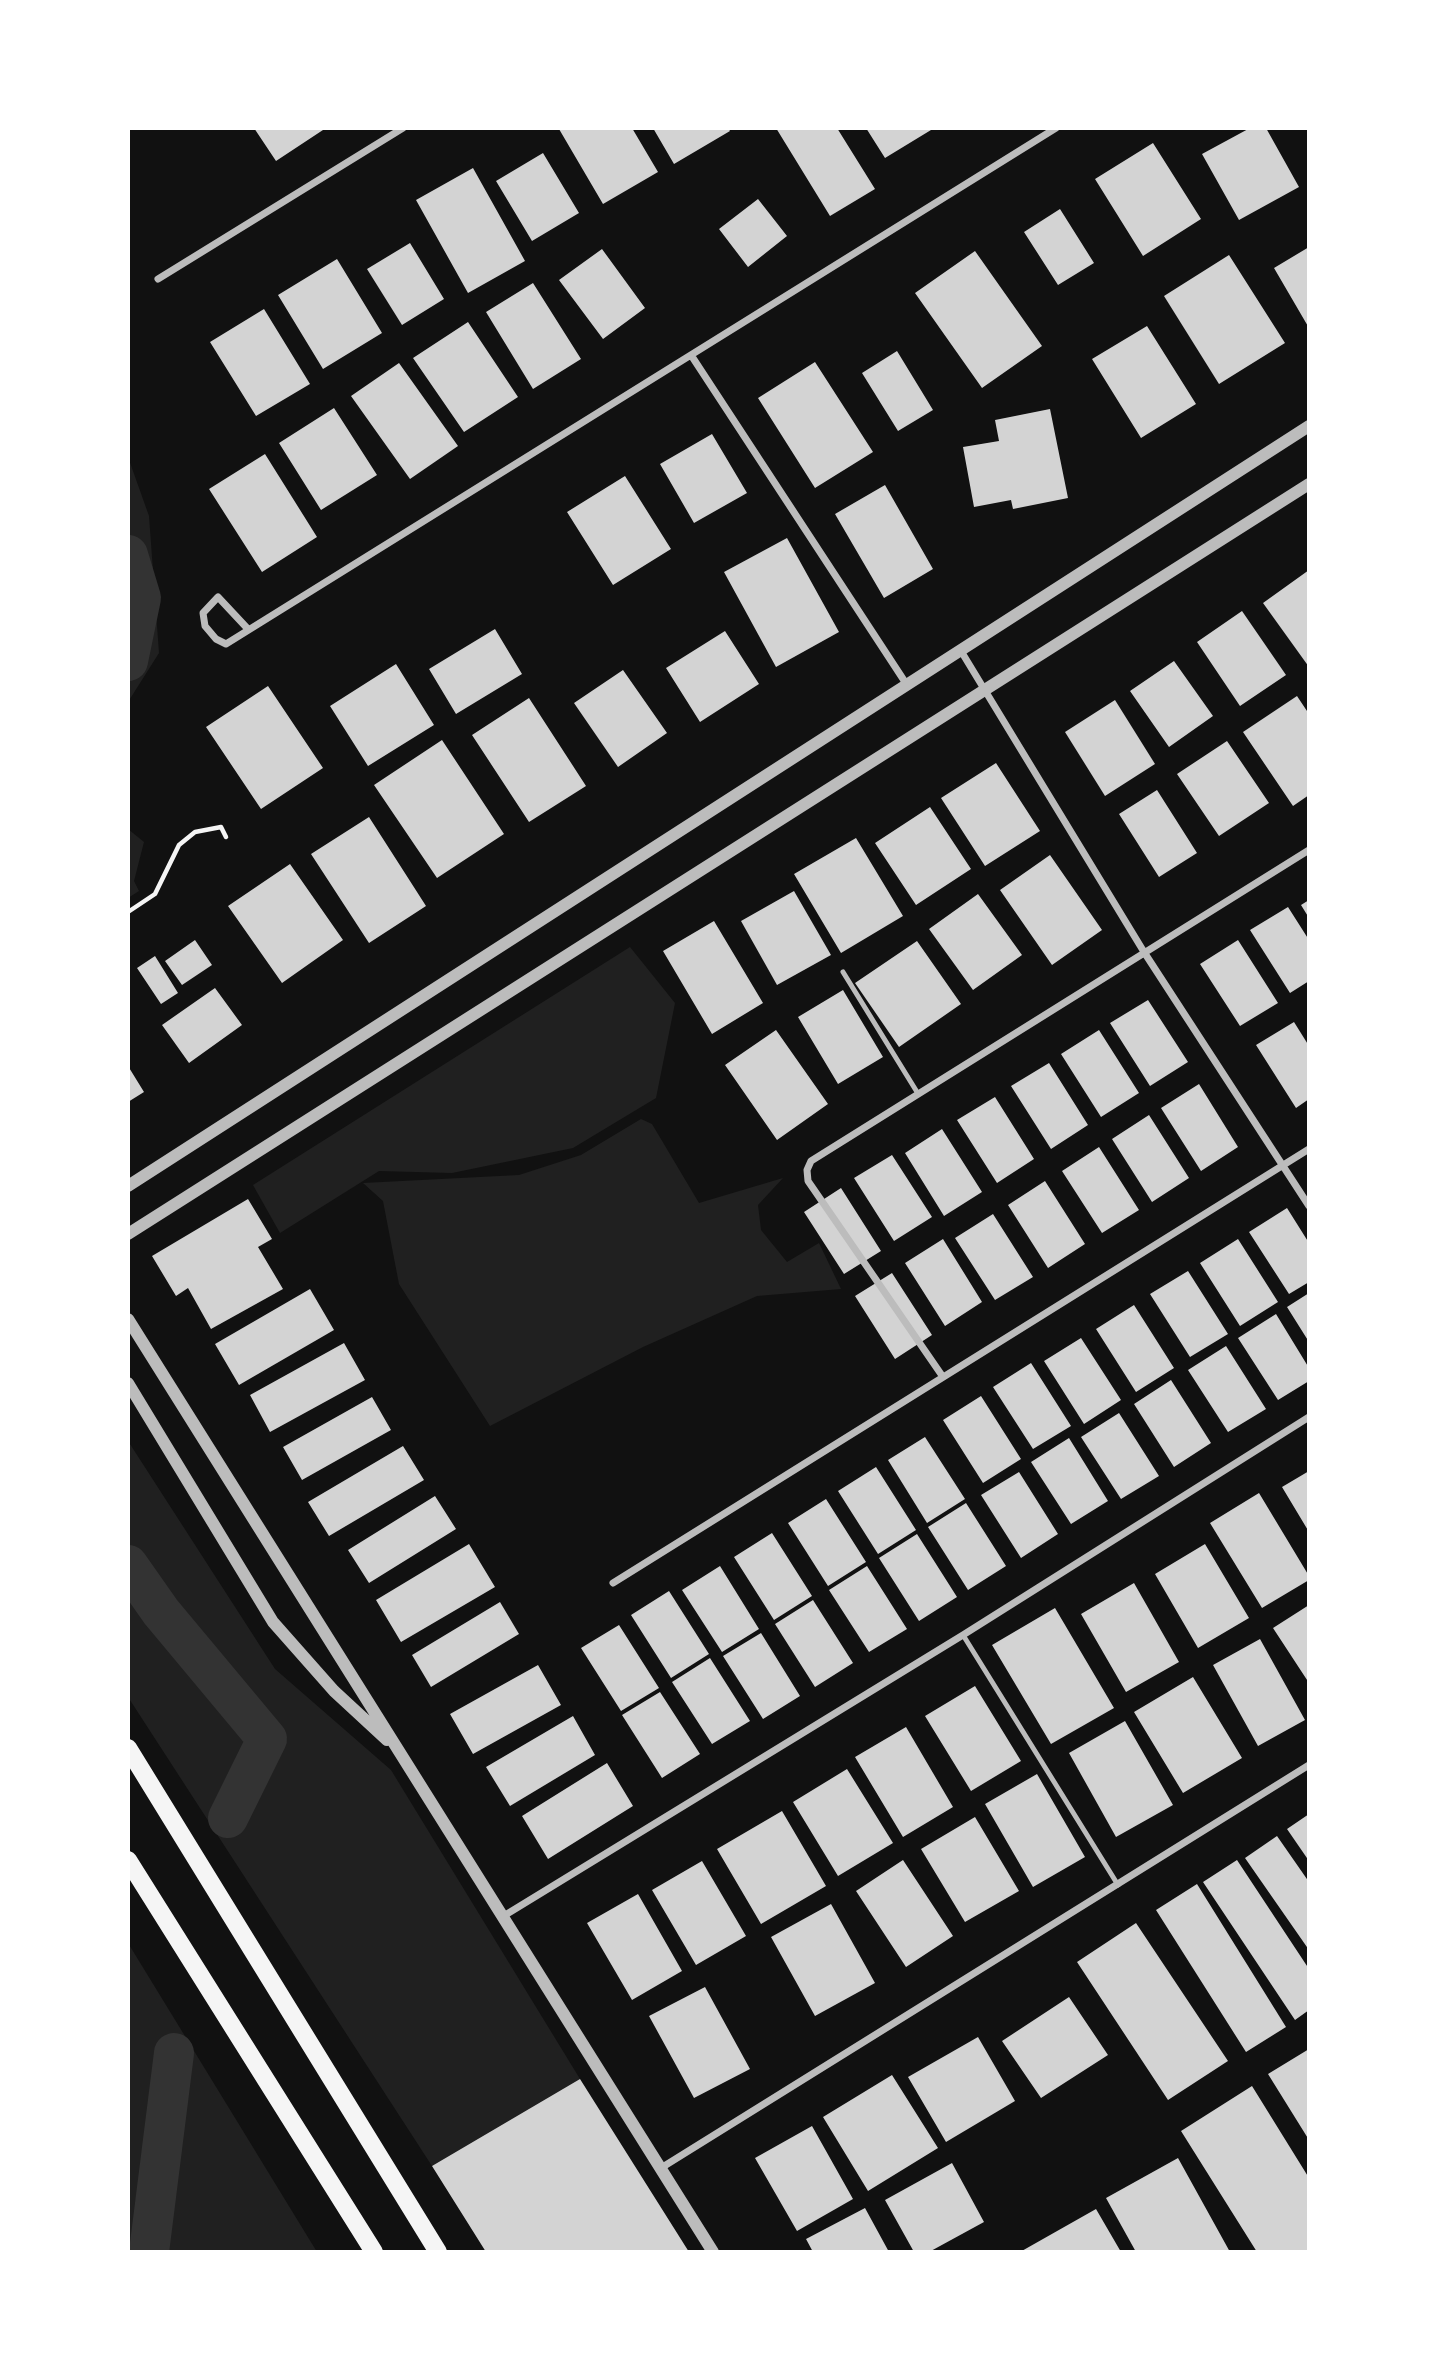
<!DOCTYPE html>
<style>
body{margin:0}
#map{position:relative;width:1437px;height:2380px;overflow:hidden;background:#111;font-family:"Open Sans",sans-serif}
canvas{display:block}
.frame{position:absolute;inset:0;border:130px solid #fff;pointer-events:none}
</style>
<div id="map">
<canvas width="1437" height="2380"></canvas>
<div class="frame"></div>
</div>
<script>
const g = document.querySelector('canvas').getContext('2d');
g.lineJoin = 'round';
function fill(path, color) { g.fillStyle = color; g.fill(path, 'evenodd'); }
const poly = rows => new Path2D(rows.map(r => 'M' + r).join(''));
function stroke(path, color, width, dash) { g.strokeStyle = color; g.lineWidth = width; g.lineCap = dash ? 'butt' : 'round'; g.setLineDash(dash || []); g.stroke(path); }
fill(poly([
 [128,457,149,516,159,653,128,702],
 [128,829,144,842,134,881,139,891,128,898],
 [630,947,675,1003,656,1098,573,1148,452,1173,379,1171,280,1233,253,1185],
 [641,1119,652,1124,699,1203,783,1178,758,1205,761,1230,787,1262,819,1243,841,1289,757,1296,643,1347,490,1426,399,1284,383,1201,363,1183,519,1175,581,1155],
 [128,1441,275,1669,391,1770,580,2079,432,2166,128,1697],
 [128,1943,317,2252,128,2252]
]), '#202020');
stroke(poly([
 [128,555,141,598,128,661],
 [128,1565,161,1612,267,1739,228,1818],
 [149,2252,174,2053]
]), '#333', 40);
fill(poly([
 [254,128,322,128,323,130,276,161],
 [632,128,658,172,603,204,559,129],
 [653,128,728,128,730,131,674,164],
 [776,128,837,128,875,189,830,216],
 [866,128,929,128,931,130,885,158],
 [1250,128,1266,128,1299,187,1239,220,1202,154],
 [1153,143,1201,219,1143,256,1095,179],
 [543,153,579,213,532,241,496,181],
 [473,168,525,261,468,293,416,200],
 [758,199,787,236,748,267,719,229],
 [1060,209,1094,263,1058,285,1024,232],
 [410,243,444,299,402,325,367,269],
 [1309,247,1309,328,1274,268],
 [602,249,645,308,603,339,559,280],
 [975,251,1042,346,982,388,915,293],
 [1229,255,1285,343,1219,384,1164,296],
 [337,259,382,333,323,369,278,295],
 [533,283,581,359,533,389,486,312],
 [264,309,310,384,256,416,210,342],
 [468,322,518,397,464,432,413,358],
 [1147,326,1196,404,1141,438,1092,359],
 [897,351,933,410,898,431,862,373],
 [815,362,873,452,815,488,758,398],
 [399,363,458,446,410,479,351,396],
 [334,408,377,475,321,510,279,443],
 [1050,409,1068,498,1013,509,1011,500,974,507,963,447,999,441,995,420],
 [712,434,747,493,694,523,660,464],
 [265,454,317,537,262,572,209,489],
 [625,476,671,549,613,585,567,512],
 [885,485,933,569,884,598,835,514],
 [787,538,839,632,776,667,724,572],
 [1309,570,1309,667,1263,603],
 [1242,611,1286,675,1240,706,1197,642],
 [495,629,522,674,456,714,429,669],
 [725,631,759,684,700,722,666,668],
 [1174,661,1213,716,1169,747,1130,691],
 [396,664,434,725,368,766,330,706],
 [623,670,667,733,618,767,574,703],
 [268,686,323,768,261,809,206,727],
 [1297,696,1309,714,1309,795,1293,806,1243,732],
 [529,698,586,786,529,822,472,735],
 [1115,700,1155,764,1105,796,1065,732],
 [442,740,504,834,437,878,374,785],
 [1227,741,1269,803,1219,836,1177,774],
 [996,763,1040,831,985,866,941,798],
 [1157,790,1197,853,1159,877,1119,814],
 [930,807,971,869,916,905,875,843],
 [369,817,426,906,369,943,311,854],
 [856,838,903,916,841,953,794,874],
 [1050,855,1102,930,1052,965,1000,890],
 [290,864,343,940,282,983,228,906],
 [794,891,831,955,777,985,741,921],
 [978,894,1022,955,973,990,929,929],
 [1309,900,1309,918,1301,905],
 [1288,907,1309,940,1309,981,1290,993,1250,930],
 [714,921,763,1003,712,1034,663,951],
 [195,940,212,965,182,985,165,961],
 [1238,940,1278,1003,1240,1026,1200,964],
 [917,941,961,1004,899,1047,855,983],
 [155,956,178,993,161,1004,137,968],
 [215,988,242,1025,189,1063,162,1025],
 [843,990,883,1057,838,1084,798,1017],
 [1148,1000,1188,1062,1150,1086,1110,1023],
 [1294,1022,1309,1046,1309,1099,1296,1108,1256,1045],
 [776,1030,828,1104,777,1140,725,1065],
 [1099,1030,1139,1093,1101,1117,1061,1054],
 [1049,1063,1088,1125,1051,1149,1011,1086],
 [128,1066,144,1092,128,1102],
 [1199,1084,1238,1147,1201,1171,1161,1108],
 [995,1097,1034,1159,997,1183,957,1120],
 [1149,1115,1189,1178,1152,1202,1112,1139],
 [942,1129,982,1192,944,1216,905,1153],
 [1099,1147,1139,1210,1102,1233,1062,1171],
 [892,1155,932,1217,894,1241,854,1178],
 [1045,1181,1085,1244,1048,1268,1008,1205],
 [841,1188,881,1251,844,1274,804,1212],
 [248,1199,272,1239,258,1247,283,1289,211,1329,188,1288,176,1296,152,1256],
 [1287,1208,1309,1243,1309,1282,1289,1294,1249,1232],
 [993,1214,1033,1277,995,1300,955,1238],
 [943,1239,982,1302,945,1326,905,1263],
 [1238,1239,1278,1302,1240,1326,1200,1263],
 [1188,1271,1228,1334,1190,1357,1150,1294],
 [892,1273,932,1335,895,1359,855,1296],
 [310,1289,334,1330,239,1385,215,1344],
 [1309,1293,1309,1342,1287,1307],
 [1134,1305,1174,1368,1136,1392,1096,1329],
 [1276,1314,1309,1368,1309,1381,1278,1400,1238,1338],
 [1081,1338,1121,1400,1084,1424,1044,1361],
 [344,1343,365,1380,270,1432,250,1395],
 [1226,1346,1266,1409,1228,1432,1188,1370],
 [1031,1363,1071,1426,1033,1449,993,1387],
 [1171,1380,1211,1443,1174,1467,1134,1404],
 [981,1396,1021,1459,983,1483,943,1420],
 [372,1397,391,1430,302,1480,283,1447],
 [1119,1413,1159,1476,1121,1499,1081,1437],
 [925,1437,965,1499,927,1523,888,1460],
 [1069,1438,1108,1501,1071,1524,1031,1462],
 [403,1446,424,1480,329,1536,308,1502],
 [876,1467,916,1530,878,1554,838,1491],
 [1309,1471,1309,1532,1282,1487],
 [1019,1472,1058,1534,1021,1558,981,1495],
 [1259,1493,1309,1576,1309,1580,1262,1608,1210,1523],
 [435,1496,456,1529,369,1583,348,1550],
 [826,1499,866,1562,828,1586,788,1523],
 [966,1503,1006,1566,968,1590,928,1527],
 [772,1533,812,1596,774,1620,734,1557],
 [917,1534,957,1597,919,1621,879,1558],
 [469,1544,495,1587,401,1642,376,1600],
 [1205,1544,1249,1618,1198,1648,1155,1574],
 [720,1566,759,1629,722,1652,682,1590],
 [867,1566,907,1629,869,1652,829,1590],
 [1134,1583,1179,1662,1126,1692,1081,1614],
 [669,1591,709,1654,671,1678,631,1615],
 [813,1600,853,1663,815,1687,775,1624],
 [500,1602,519,1634,431,1687,412,1655],
 [1309,1605,1309,1683,1273,1628],
 [1055,1608,1114,1708,1051,1744,992,1645],
 [619,1625,659,1688,621,1711,581,1648],
 [761,1633,800,1696,763,1719,723,1656],
 [1260,1639,1305,1720,1258,1746,1213,1665],
 [710,1658,750,1721,712,1744,672,1682],
 [538,1665,561,1705,473,1754,450,1714],
 [1193,1677,1242,1758,1183,1793,1134,1712],
 [975,1686,1021,1761,971,1791,925,1716],
 [660,1692,700,1754,662,1778,622,1715],
 [573,1716,595,1755,510,1806,486,1767],
 [1125,1721,1173,1805,1116,1837,1069,1753],
 [906,1727,953,1807,903,1837,855,1757],
 [607,1763,633,1806,548,1859,522,1816],
 [847,1769,893,1843,838,1876,793,1802],
 [1037,1774,1085,1857,1033,1887,985,1804],
 [782,1811,826,1886,761,1924,717,1849],
 [1309,1814,1309,1861,1287,1829],
 [975,1817,1019,1891,965,1922,921,1849],
 [1277,1836,1309,1882,1309,1950,1245,1858],
 [903,1860,953,1936,906,1967,856,1891],
 [1237,1860,1309,1969,1309,2010,1295,2020,1203,1882],
 [702,1861,746,1936,696,1965,652,1890],
 [1197,1884,1286,2027,1246,2052,1156,1910],
 [638,1894,682,1971,632,2000,587,1923],
 [831,1904,875,1983,815,2016,771,1937],
 [1136,1923,1228,2061,1168,2100,1077,1962],
 [705,1987,750,2069,694,2098,649,2016],
 [1069,1997,1108,2055,1041,2098,1002,2041],
 [978,2037,1015,2101,946,2142,908,2077],
 [1309,2049,1309,2140,1268,2074],
 [892,2075,938,2148,868,2191,823,2117],
 [580,2079,689,2252,486,2252,432,2166],
 [1252,2086,1309,2178,1309,2250,1305,2252,1257,2252,1181,2131],
 [812,2126,853,2199,797,2231,755,2158],
 [1178,2158,1230,2252,1136,2252,1106,2198],
 [952,2163,984,2222,929,2252,914,2252,885,2200],
 [865,2208,889,2252,813,2252,806,2239],
 [1096,2209,1121,2252,1020,2252]
]), '#d3d3d3');
stroke(poly([
 [128,912,155,894,179,845,195,832,221,827,226,837]
]), '#f5f5f5', 4.5);
stroke(poly([
 [843,972,917,1092],
 [963,1635,1118,1885]
]), '#bcbcbc', 5);
stroke(poly([
 [158,279,403,128],
 [691,355,907,685],
 [247,628,218,597,203,613,205,626,216,639,226,644,1056,128],
 [961,651,1144,952,1309,1206],
 [943,1377,808,1181,807,1170,811,1161,1309,850],
 [613,1583,1309,1149],
 [502,1917,963,1635,1309,1417],
 [661,2168,1309,1765]
]), '#bcbcbc', 7);
stroke(poly([
 [128,1186,1309,426],
 [128,1234,1309,484],
 [128,1319,713,2252],
 [128,1383,273,1622,334,1691,387,1740]
]), '#bcbcbc', 12);
stroke(poly([
 [128,1748,438,2252],
 [128,1860,374,2252]
]), '#f5f5f5', 18);
</script>
